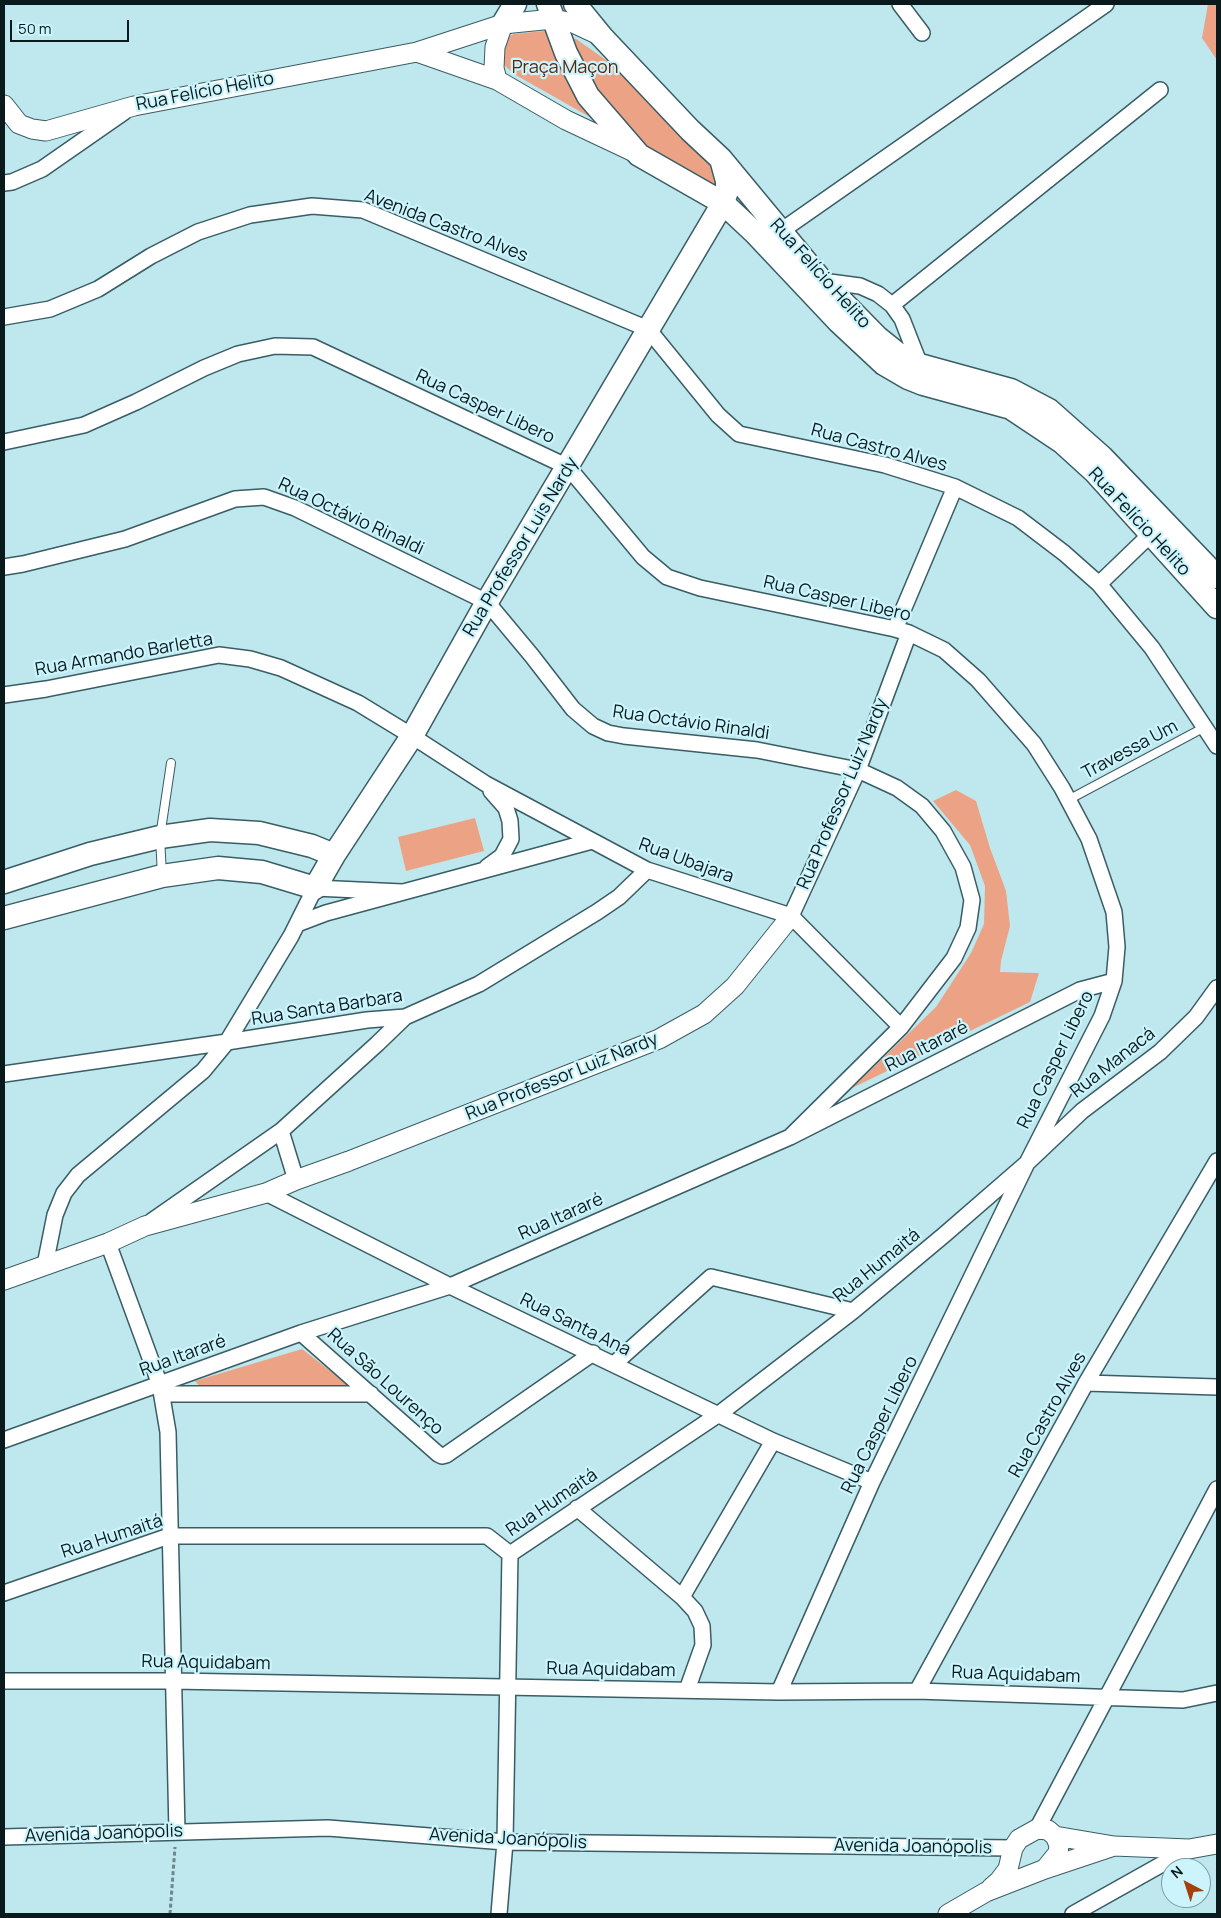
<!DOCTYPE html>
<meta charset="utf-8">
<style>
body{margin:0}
#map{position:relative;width:1221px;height:1918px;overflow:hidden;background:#bfe7ee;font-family:Manrope,sans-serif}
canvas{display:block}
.frame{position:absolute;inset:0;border:5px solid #0a1a1c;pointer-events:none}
.north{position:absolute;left:1161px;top:1858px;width:50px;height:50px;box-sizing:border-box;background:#cbf4fc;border:1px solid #7e9da2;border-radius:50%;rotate:320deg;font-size:14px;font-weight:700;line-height:20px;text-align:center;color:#0a1a1c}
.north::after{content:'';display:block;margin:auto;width:18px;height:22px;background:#a44108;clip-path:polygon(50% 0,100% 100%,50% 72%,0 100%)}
.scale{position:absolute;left:10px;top:20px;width:119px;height:22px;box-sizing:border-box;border:2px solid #0a1a1c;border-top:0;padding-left:6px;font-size:15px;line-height:18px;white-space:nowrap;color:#0a1a1c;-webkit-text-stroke:4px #cbf4fc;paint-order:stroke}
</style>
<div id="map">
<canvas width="1221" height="1918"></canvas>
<div class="frame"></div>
<div class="north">N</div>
<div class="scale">50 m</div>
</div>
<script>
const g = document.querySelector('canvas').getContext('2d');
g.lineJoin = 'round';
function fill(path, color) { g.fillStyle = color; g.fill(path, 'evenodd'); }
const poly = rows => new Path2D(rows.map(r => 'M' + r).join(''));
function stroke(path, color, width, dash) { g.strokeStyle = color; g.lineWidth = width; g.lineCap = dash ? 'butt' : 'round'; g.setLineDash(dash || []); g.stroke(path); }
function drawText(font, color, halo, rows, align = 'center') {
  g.font = font + ' Manrope,sans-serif'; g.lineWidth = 4.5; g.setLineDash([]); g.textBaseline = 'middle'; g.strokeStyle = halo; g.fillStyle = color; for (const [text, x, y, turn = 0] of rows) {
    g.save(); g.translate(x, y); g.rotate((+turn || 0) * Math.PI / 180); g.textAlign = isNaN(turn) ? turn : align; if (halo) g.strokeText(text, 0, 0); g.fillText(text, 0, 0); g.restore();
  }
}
fill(poly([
 [1208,4,1217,4,1217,60,1202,38],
 [544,31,576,39,616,67,712,163,716,182,715,188,514,74,503,64,504,39,514,34],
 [956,790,976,801,990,848,1006,891,1010,926,1001,961,1000,972,1039,973,1030,1002,852,1088,936,1007,971,953,984,924,985,886,970,845,933,801],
 [475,818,484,851,406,871,398,837],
 [302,1349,351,1387,200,1387,195,1381]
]), '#eca385');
const service = poly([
 [1068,800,1205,727],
 [162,875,160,837,171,763]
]);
const minor = poly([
 [900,4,922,33],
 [4,183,12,182,42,169,124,112],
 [781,231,1106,4],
 [822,281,860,286,878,294,892,305,902,319,920,365],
 [892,305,1160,90],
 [4,317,50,309,98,289,151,256,198,232,250,215,312,206,363,210,648,329,718,415,739,434,885,465,955,487,1018,518,1064,553,1099,584,1152,648,1217,746],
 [4,442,84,425,136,402,204,368,238,354,275,346,313,347,568,467,643,557,667,577,700,588,895,629,909,633,944,650,978,680,1034,744,1062,788,1089,839,1114,912,1117,947,1114,981,1102,1016,1027,1163,872,1482,779,1692],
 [4,567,23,564,125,539,235,499,264,497,295,508,487,602,532,656,573,709,593,726,608,733,624,736,757,750,858,770,897,788,922,806,943,831,963,867,972,900,968,928,954,958,901,1027,790,1137],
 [1099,584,1152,533],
 [895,629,955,487],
 [4,695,46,689,219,655,250,659,281,668,358,703,412,736,486,784,647,870,791,916,901,1027],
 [487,867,502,856,511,839,510,821,506,808,491,791],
 [791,916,858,770,909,633],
 [297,924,326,913,592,841],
 [4,1074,227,1042,367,1020,405,1017,479,984,597,912,619,897,647,870],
 [281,1131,296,1180],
 [266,1193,450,1286,773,1441,872,1482],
 [152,1221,281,1131,377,1044,405,1017],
 [108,1243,160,1385,168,1432,177,1832],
 [45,1265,55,1215,64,1193,78,1175,203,1071,227,1042,291,936,315,888,402,892],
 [301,1333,438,1454,442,1456,446,1455,593,1353],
 [614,1364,711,1277,853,1311],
 [1086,1383,1217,1387],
 [162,1394,371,1394],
 [4,1440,301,1333,450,1286,790,1137,1080,990,1114,981],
 [577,1508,682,1597,695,1611,702,1626,703,1645,687,1690],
 [510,1554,719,1414,853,1311,944,1235,1027,1163,1082,1111,1160,1052,1196,1017,1217,988],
 [4,1593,169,1536,487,1536,510,1554],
 [682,1597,773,1441],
 [4,1681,173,1681,779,1692,917,1691,1183,1700,1217,1693],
 [917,1691,1086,1383,1217,1161],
 [1037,1829,1217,1489],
 [4,1837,328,1828,505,1842,1013,1848],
 [499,1914,505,1842,510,1554],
 [1073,1914,1189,1849]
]);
const tertiary = poly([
 [417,52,497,80,566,120,636,153],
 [497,80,494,68,495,47,503,24],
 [4,105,19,124,32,129,46,131,134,106,417,52,503,24,553,19,573,23,601,36],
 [4,1280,108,1243,145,1226,266,1193,296,1180,349,1161,659,1039,704,1014,735,986,791,916],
 [1055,1836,1114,1846,1189,1849,1217,1844],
 [991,1888,999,1881,1008,1869,1013,1848,1019,1839,1037,1829,1048,1830,1055,1836,1059,1845,1058,1853,1045,1869],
 [948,1914,986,1892,1045,1869,1114,1846]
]);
const secondary = poly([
 [548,4,566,53,588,96,639,155,723,203,755,233,838,321,884,364,908,378,923,384,1011,408,1062,442,1095,472,1217,607],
 [575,4,602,37,690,130,721,159,822,281,877,337,897,353,920,365,1011,390,1049,410,1102,457,1217,577],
 [503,24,515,4],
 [4,882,90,854,160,837,210,830,259,833,312,846,334,855],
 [4,918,162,876,218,868,262,872,315,888,334,855,412,736,487,602,723,203,727,191,727,181,721,159]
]);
stroke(service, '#395d64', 10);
stroke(minor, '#395d64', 18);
stroke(tertiary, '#395d64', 21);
stroke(secondary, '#395d64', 25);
stroke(poly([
 [170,1914,175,1847]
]), '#6b888c', 3, [4, 2.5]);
stroke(service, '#fff', 8);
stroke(minor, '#fff', 15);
stroke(tertiary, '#fff', 19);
stroke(secondary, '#fff', 22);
drawText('18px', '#5d250a', '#cbf4fc', [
 ["Praça Maçon",565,68]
]);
drawText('18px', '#0a1a1c', '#cbf4fc', [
 ["Rua Felício Helito",205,92,-11],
 ["Avenida Castro Alves",446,226,21],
 ["Rua Felício Helito",820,274,48],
 ["Rua Casper Libero",485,407,25],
 ["Rua Castro Alves",879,448,15],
 ["Rua Octávio Rinaldi",351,517,25],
 ["Rua Felício Helito",1139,522,47],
 ["Rua Professor Luis Nardy",521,547,-59],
 ["Rua Casper Libero",837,599,13],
 ["Rua Armando Barletta",124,655,-10],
 ["Rua Octávio Rinaldi",691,723,8],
 ["Travessa Um",1130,750,-28],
 ["Rua Professor Luiz Nardy",843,794,-67],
 ["Rua Ubajara",686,861,20],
 ["Rua Santa Barbara",327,1008,-9],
 ["Rua Itararé",927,1047,-27],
 ["Rua Casper Libero",1056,1060,-64],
 ["Rua Manacá",1113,1063,-38],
 ["Rua Professor Luiz Nardy",562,1077,-22],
 ["Rua Itararé",561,1217,-24],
 ["Rua Humaitá",877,1266,-39],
 ["Rua Santa Ana",575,1325,26],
 ["Rua Itararé",183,1356,-20],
 ["Rua São Lourenço",385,1382,42],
 ["Rua Castro Alves",1048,1415,-61],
 ["Rua Casper Libero",880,1425,-64],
 ["Rua Humaitá",552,1503,-34],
 ["Rua Humaitá",112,1537,-18],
 ["Rua Aquidabam",206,1663,1],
 ["Rua Aquidabam",611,1670,1],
 ["Rua Aquidabam",1016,1675,2],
 ["Avenida Joanópolis",104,1834,-2],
 ["Avenida Joanópolis",508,1839,3],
 ["Avenida Joanópolis",913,1847,1]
]);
</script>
